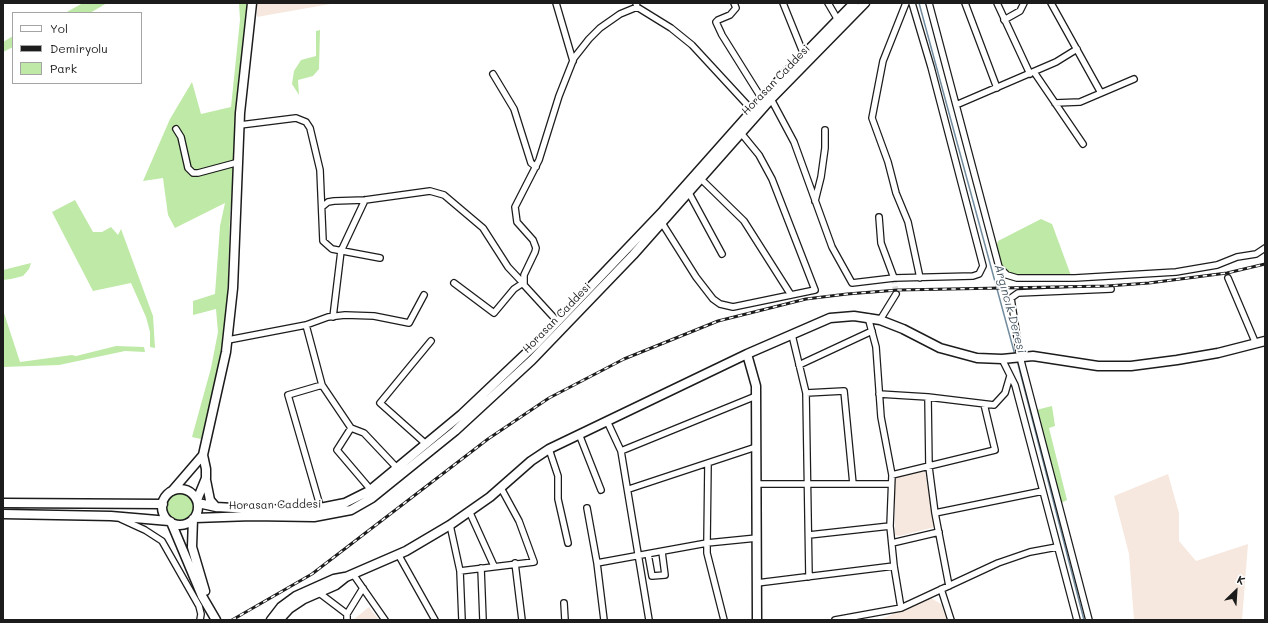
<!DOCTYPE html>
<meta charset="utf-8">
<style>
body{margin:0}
#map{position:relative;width:1268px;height:623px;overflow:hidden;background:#fff;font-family:Mali,sans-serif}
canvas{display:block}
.frame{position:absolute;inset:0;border:4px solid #1c1c1c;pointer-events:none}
.legend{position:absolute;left:12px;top:12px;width:130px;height:72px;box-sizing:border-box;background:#fff;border:1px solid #a4a4a4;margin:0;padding:5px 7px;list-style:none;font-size:12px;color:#1c1c1c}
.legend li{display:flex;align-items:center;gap:8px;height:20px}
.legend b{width:20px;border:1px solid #a4a4a4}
.north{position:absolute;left:1216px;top:571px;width:40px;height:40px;-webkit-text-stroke:3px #fff;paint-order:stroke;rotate:25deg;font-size:11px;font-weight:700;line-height:16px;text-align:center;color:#1c1c1c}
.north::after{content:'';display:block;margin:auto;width:14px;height:18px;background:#1c1c1c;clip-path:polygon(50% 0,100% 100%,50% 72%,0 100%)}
</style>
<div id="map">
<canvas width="1268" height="623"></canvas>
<div class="frame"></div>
<ul class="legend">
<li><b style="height:5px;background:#fff"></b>Yol</li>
<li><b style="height:5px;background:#1c1c1c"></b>Demiryolu</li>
<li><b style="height:11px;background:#bee9a6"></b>Park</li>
</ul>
<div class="north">K</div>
</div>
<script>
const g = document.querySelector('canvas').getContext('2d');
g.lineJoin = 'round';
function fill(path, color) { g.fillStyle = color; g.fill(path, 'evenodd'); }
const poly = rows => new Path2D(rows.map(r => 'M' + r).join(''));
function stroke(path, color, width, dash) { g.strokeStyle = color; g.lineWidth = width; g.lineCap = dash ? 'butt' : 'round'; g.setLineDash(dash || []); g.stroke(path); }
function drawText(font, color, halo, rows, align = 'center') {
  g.font = font + ' Mali,sans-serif'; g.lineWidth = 3.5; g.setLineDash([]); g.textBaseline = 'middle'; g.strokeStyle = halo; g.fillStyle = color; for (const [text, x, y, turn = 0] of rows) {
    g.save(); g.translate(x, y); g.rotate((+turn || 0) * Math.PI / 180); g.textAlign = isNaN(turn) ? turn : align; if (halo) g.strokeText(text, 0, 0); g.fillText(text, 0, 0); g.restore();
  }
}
fill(poly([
 [257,3,336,3,257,17],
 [925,471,935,527,899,536,895,535,895,475],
 [1168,474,1179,513,1179,541,1196,561,1248,544,1242,620,1134,620,1129,554,1114,496],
 [931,598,941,604,947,620,879,620],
 [369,607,379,620,354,620,354,619]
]), '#f6e8de');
fill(poly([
 [83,3,107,3,90,13,65,13],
 [239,3,248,3,230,215,227,311,221,360,201,439,192,437,211,368,218,332,216,309,193,315,193,301,215,294,220,226,225,203,175,228,168,215,163,178,143,181,170,119,192,82,201,114,231,107,240,20],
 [320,30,319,69,313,76,298,80,299,95,292,84,294,71,301,60,316,56,316,31],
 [13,36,13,47,3,52,3,42],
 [75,200,93,232,102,232,111,227,118,235,121,229,153,316,155,348,150,347,150,332,146,317,131,283,93,291,52,212],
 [1041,219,1052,224,1073,281,1017,282,1010,280,1004,275,996,247,998,241],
 [31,263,29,269,23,276,11,279,3,280,3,270],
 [3,310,20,362,72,355,76,356,116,346,144,347,145,352,125,351,59,365,3,367],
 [1052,406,1055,426,1049,428,1067,500,1061,503,1036,410],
 '166 507a14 14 0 1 1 28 0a14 14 0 1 1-28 0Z'
]), '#bee9a6');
stroke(poly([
 [919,3,1015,355],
 [1017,360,1084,620]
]), '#728c9f', 1.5);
stroke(poly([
 [894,278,896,294]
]), '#ddd', 5.5, [5.5, 3]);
const street = poly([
 [556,3,573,61],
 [636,3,637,7,671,28,692,45,752,110],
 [734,3,736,8,730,15,718,20,716,22,722,35,762,99],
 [783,3,804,55],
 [828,3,838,20],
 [906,3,883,61,872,118,888,162,896,193,908,222,920,278],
 [929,3,999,267,1007,275,1017,278,1075,278,1176,272,1217,265,1237,257,1256,254,1265,248],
 [965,3,997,88],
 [997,3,1030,74],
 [1051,3,1101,93],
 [1004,20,1020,11,1024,3],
 [1034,72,1083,144],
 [493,74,514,109,531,163,536,167],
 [771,99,794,142,832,247,852,283,894,278,973,276,979,274,983,266,931,67,912,3],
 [1055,103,1080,102,1134,79],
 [956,105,1056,62,1077,49],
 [240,125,296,118,306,122,310,128,320,170,323,241,332,249,380,258],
 [176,129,181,137,188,168,193,173,198,173,239,162],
 [701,179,744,221,791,295],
 [689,193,722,254],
 [815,201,821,177,825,148,825,130],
 [322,207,328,202,334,201,365,200,430,191,444,195,483,228,508,267,523,283,514,289,494,313,454,283],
 [879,217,881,243,894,278],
 [662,223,696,277,713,299,720,304,733,307,815,290,772,179,759,155,741,133],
 [1228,278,1256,344],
 [333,317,341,251,365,200],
 [868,317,876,347,881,417,892,475,890,526,894,566,901,608],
 [880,320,896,294],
 [557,321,524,285,524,275,535,252,536,248,533,240,517,222,515,207,539,160,559,96,574,58,589,39,600,28,620,14,637,7],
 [306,325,322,385,351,428,364,433,397,468],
 [792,335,806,393,809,577],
 [228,340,306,325,328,317,345,315,374,316,409,323,424,295],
 [1002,359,1015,385,1077,620],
 [799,365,872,331],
 [806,393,844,391,853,484],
 [879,394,928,397,994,405,1005,393,1010,376],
 [928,397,929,467,935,513,949,586],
 [607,421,621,451,649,620],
 [351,428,337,450,371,490],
 [579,434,601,490],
 [426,444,380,403,431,341],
 [549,449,558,476,558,499,568,543],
 [621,451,756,396],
 [892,475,995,450,984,404],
 [756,484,891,484],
 [629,489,756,447],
 [587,508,597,563,604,620],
 [321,509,288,395,322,385],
 [470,513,494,566],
 [935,513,1043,491],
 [121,519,145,530,162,541,199,606,201,614,200,620],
 [450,525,460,571,462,620],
 [809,535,890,526],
 [892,543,939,532],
 [398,554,435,620],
 [648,554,652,576,665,575,662,552],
 [515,563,522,620],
 [597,563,707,543,708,463],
 [481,568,483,620],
 [460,571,534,562,519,521,501,488],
 [353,574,385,620],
 [757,583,894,566],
 [941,589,951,620],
 [318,592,347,614],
 [564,603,565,620],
 [347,620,347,614,363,588],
 [724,620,707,553,707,543,757,538],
 [835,620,901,608,998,563,1030,552,1057,547],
 [1089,620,1020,357,1011,298,1018,293,1111,289]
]);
const secondary = poly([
 [747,354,756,386,757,620],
 [206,480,210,500,216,507],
 '162 507a18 18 0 1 1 36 0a18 18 0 1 1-36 0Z',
 [172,491,203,455,226,352,233,288,240,113,252,3],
 [197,500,206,478,206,469,203,455],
 [3,503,163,504],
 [198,503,216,507,251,509,310,510,345,503,369,491,462,414,537,343,663,211,782,77,854,3],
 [3,514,111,516,169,521],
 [195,518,252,516,314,517,351,510,372,498,455,431,532,360,633,255,771,99,865,3],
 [193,519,192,547,205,591],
 [171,522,202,596,216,620],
 [271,620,281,607,296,596,334,579,345,577],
 [279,620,289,609,304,599,336,585,346,577,406,551,450,525,490,497,531,461,549,449,747,354,830,318,854,316,880,320,903,329,940,348,977,358,1002,359,1033,356,1098,366,1131,366,1177,360,1218,353,1265,341]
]);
stroke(street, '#1c1c1c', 8);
stroke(secondary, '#1c1c1c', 11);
stroke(street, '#fff', 5.5);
stroke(secondary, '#fff', 8);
const rail = poly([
 [232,620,312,574,488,439,549,398,624,359,718,321,806,299,847,294,898,290,1107,286,1149,283,1227,273,1265,264]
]);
stroke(rail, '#1c1c1c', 3);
stroke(rail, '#fff', 1.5, [4.5]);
drawText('11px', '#1c1c1c', '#fff', [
 ["Horasan Caddesi",776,80,-46],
 ["Horasan Caddesi",557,318,-46],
 ["Horasan Caddesi",275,505,-1]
]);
drawText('italic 12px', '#4e5d69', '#fff', [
 ["Argıncık Deresi",1010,309,75]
]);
</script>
